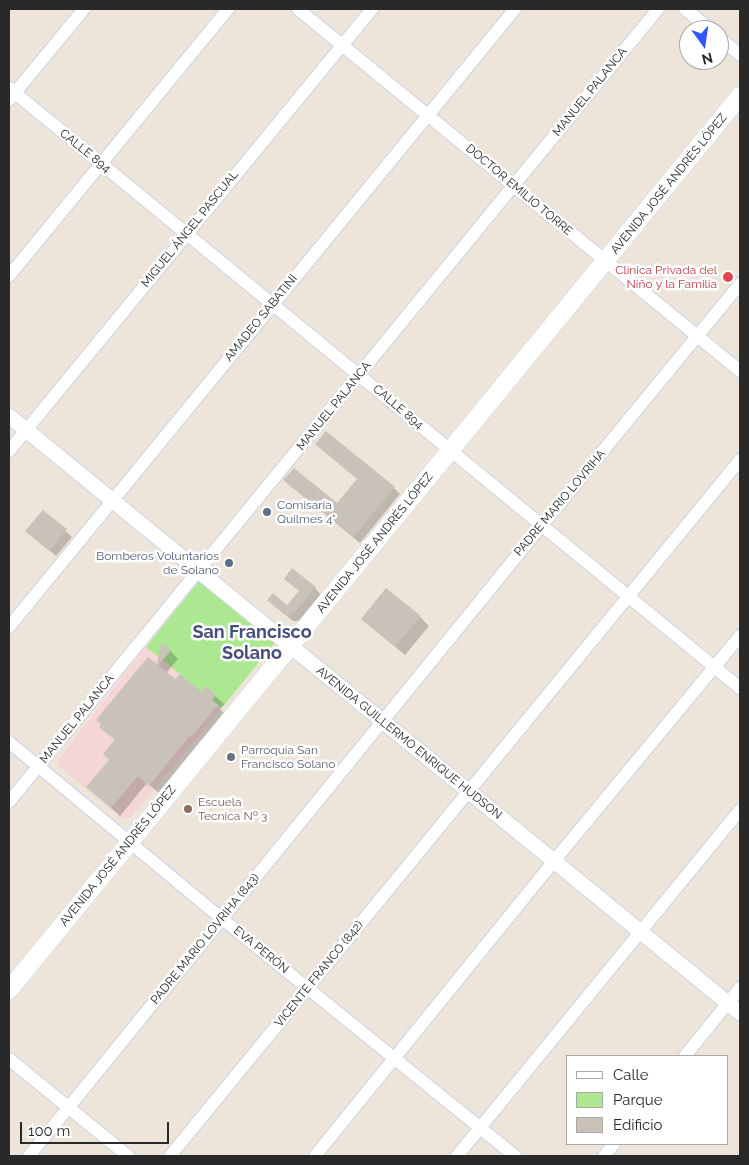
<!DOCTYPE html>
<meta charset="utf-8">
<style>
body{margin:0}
#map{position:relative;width:749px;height:1165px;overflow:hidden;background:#ede5d9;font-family:Raleway,sans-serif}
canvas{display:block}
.frame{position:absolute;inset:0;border:10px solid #292929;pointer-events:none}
.legend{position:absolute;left:566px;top:1055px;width:162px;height:90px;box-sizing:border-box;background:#fff;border:1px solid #a9a9a9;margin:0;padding:6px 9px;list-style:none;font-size:15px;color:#292929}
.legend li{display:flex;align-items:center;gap:10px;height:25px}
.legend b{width:25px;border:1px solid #a9a9a9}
.north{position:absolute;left:679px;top:20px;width:50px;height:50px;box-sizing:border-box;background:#fff;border:1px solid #a9a9a9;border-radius:50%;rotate:166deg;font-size:14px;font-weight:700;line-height:20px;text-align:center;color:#292929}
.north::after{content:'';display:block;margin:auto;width:18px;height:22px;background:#3455ff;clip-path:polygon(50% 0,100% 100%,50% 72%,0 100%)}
.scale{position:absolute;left:20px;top:1122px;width:149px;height:22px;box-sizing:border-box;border:2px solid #292929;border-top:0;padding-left:6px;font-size:15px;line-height:18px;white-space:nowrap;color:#292929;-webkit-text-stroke:4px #fff;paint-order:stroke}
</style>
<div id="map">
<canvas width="749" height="1165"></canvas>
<div class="frame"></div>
<ul class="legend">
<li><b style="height:6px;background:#fff"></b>Calle</li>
<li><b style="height:14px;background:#ace891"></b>Parque</li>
<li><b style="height:14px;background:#c8c2b9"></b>Edificio</li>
</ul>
<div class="north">N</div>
<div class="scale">100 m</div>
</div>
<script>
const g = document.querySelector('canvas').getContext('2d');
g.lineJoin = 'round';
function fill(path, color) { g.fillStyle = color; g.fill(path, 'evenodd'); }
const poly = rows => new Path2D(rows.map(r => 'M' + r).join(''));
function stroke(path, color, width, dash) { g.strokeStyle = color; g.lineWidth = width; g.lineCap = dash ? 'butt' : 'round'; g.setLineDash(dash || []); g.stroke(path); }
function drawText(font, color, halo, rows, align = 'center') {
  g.font = font + ' Raleway,sans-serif'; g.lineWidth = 5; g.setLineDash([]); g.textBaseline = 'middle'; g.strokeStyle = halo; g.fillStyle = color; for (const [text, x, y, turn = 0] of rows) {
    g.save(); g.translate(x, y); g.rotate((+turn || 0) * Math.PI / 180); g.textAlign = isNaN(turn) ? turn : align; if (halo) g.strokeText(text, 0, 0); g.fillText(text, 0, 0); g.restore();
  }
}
fill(poly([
 [146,647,222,708,130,818,122,819,60,767,58,760]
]), '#f5d6d6');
fill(poly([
 [200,580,276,641,222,708,146,647]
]), '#ace891');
fill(poly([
 [292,487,337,505,394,488,400,494,360,543],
 [43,511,72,537,56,556,27,531],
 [315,588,321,595,299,621,293,621,275,606,288,607],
 [420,617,429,626,405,655,371,627],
 [162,646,166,646,178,659,166,673,176,681,202,694,206,688,224,704,220,709,225,714,200,744,199,743,159,793,147,783,120,816,88,787,110,760,116,740,100,726,158,666]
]), '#0003');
fill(poly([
 [326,431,395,487,353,537,283,480,294,468,337,503,357,479,315,444],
 [43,510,67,529,49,551,25,531],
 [292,568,316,587,292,615,285,615,267,600,273,593,287,605,299,591,284,579],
 [386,588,421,616,395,647,361,619],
 [167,644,170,652,158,665,175,679,180,674,202,692,206,686,216,695,212,700,218,705,191,737,190,735,149,786,138,776,111,808,86,787,109,760,103,754,115,740,99,727,101,724,96,720,148,657,157,664,160,646]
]), '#c8c2b9');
const minor = poly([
 [298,9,740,371],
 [685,9,711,30],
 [719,37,740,55],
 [9,88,740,688],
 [9,100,84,9],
 [9,276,228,9],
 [9,451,372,9],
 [9,627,515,9],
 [9,742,221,918,515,1156],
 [9,802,658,9],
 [685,1056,740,988],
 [9,1059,128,1156],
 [29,1156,542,525,740,284],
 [170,1156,740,460],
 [315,1156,554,861,740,636],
 [457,1156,740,810],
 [604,1156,614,1144]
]);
const tertiary = poly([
 [9,416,740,1013]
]);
const secondary = poly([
 [9,990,740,96]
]);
stroke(minor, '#cfd2e4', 14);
stroke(tertiary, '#cfd2e4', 17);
stroke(secondary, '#cfd2e4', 19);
stroke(minor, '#fff', 12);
stroke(tertiary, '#fff', 15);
stroke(secondary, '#fff', 18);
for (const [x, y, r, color] of [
 [728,277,6,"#e0444e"],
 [267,512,5,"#5c6f8a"],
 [229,563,5,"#5c6f8a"],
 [231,757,5,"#6b7280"],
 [188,809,5,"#8d6e63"]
]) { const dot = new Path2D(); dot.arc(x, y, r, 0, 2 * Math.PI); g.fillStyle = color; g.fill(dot); stroke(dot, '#fff', 2); }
drawText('12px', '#292929', '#fff', [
 ["MANUEL PALANCA",590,92,-51],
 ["CALLE 894",85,151,39],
 ["AVENIDA JOSÉ ANDRÉS LÓPEZ",669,184,-51],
 ["DOCTOR EMILIO TORRE",519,190,40],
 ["MIGUEL ÁNGEL PASCUAL",190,229,-51],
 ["AMADEO SABATINI",261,318,-51],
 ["MANUEL PALANCA",334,406,-51],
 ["CALLE 894",398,407,40],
 ["PADRE MARIO LOVRIHA",560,503,-50],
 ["AVENIDA JOSÉ ANDRÉS LÓPEZ",375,543,-51],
 ["MANUEL PALANCA",77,719,-51],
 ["AVENIDA GUILLERMO ENRIQUE HUDSON",409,743,39],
 ["AVENIDA JOSÉ ANDRÉS LÓPEZ",118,856,-51],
 ["PADRE MARIO LOVRIHA (843)",205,939,-51],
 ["EVA PERÓN",261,950,39],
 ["VICENTE FRANCO (842)",319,974,-51]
]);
drawText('12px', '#be3a42', '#fff', [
 ["Clínica Privada del",717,270],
 ["Niño y la Familia",717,284]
], 'right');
drawText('12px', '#4e5e75', '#fff', [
 ["Comisaría",277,505],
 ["Quilmes 4°",277,519],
 ["Bomberos Voluntarios",219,556,"right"],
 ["de Solano",219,570,"right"]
], 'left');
drawText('12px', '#5b616d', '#fff', [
 ["Parroquia San",241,750],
 ["Francisco Solano",241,764]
], 'left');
drawText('12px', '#785e54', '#fff', [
 ["Escuela",198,802],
 ["Tecnica Nº 3",198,816]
], 'left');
drawText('bold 18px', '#464e7d', '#fff', [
 ["San Francisco",252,633],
 ["Solano",252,654]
]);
</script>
